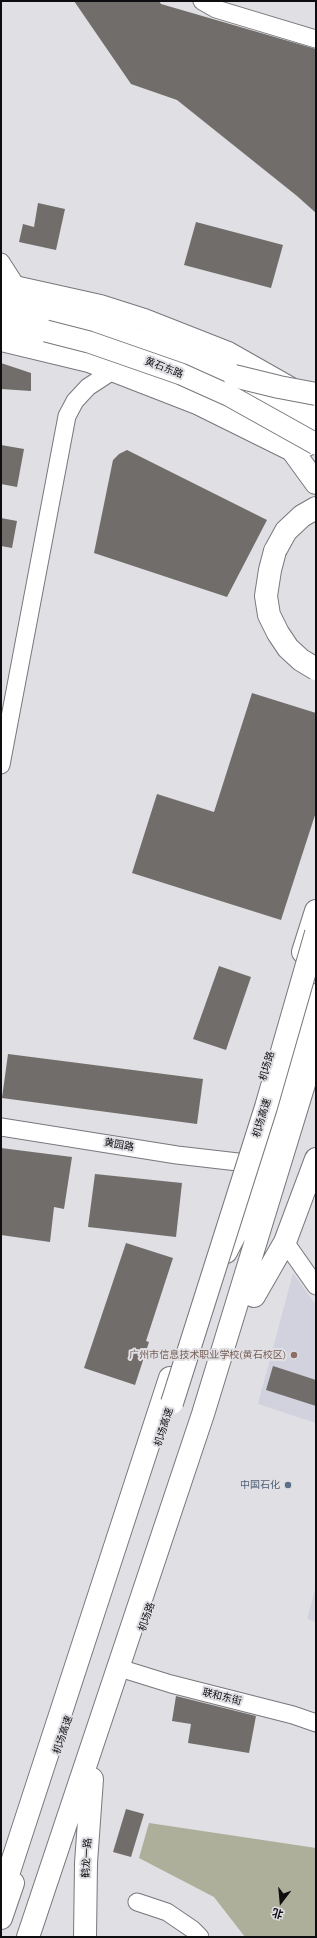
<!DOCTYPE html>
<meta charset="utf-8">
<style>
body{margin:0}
#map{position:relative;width:317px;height:1938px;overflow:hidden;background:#dfdfe4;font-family:"IBM Plex Sans","Noto Sans SC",sans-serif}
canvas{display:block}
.frame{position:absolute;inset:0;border:2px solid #0e0e10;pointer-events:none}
.north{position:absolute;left:261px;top:1882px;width:40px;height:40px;-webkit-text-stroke:3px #dfdfe4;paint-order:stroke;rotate:196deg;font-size:11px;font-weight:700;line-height:16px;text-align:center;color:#0e0e10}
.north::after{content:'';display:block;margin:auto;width:14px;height:18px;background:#0e0e10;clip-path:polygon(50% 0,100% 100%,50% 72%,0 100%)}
</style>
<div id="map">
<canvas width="317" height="1938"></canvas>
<div class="frame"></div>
<div class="north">北</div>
</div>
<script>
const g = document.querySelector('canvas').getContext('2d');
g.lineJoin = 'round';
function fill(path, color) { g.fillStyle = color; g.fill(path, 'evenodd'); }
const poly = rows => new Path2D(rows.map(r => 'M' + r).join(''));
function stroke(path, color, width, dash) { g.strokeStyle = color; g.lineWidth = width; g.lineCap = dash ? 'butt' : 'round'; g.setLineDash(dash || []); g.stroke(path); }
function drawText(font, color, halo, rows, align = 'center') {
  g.font = font + ' "IBM Plex Sans","Noto Sans SC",sans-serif'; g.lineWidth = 4; g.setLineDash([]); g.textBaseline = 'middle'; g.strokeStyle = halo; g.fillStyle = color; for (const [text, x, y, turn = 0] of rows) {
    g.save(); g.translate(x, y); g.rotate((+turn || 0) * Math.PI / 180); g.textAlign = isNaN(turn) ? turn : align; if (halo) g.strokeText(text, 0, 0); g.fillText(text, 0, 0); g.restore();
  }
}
fill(poly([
 [293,1273,316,1305,316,1423,258,1404],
 [316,1586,316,1622,307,1619]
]), '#d1d2de');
fill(poly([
 [149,1823,316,1848,316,1937,245,1937,214,1897,139,1858]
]), '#adaf9a');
fill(poly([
 [74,1,159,1,161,4,316,49,316,213,297,196,177,100,131,84],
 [38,203,65,209,56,250,19,242,23,224,34,227],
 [196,222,283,245,271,288,184,265],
 [1,363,31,373,31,391,1,389],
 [1,445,24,449,17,487,1,484],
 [127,450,267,520,227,597,94,553,113,460,119,454],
 [1,518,17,521,12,548,1,546],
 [252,693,316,713,316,812,281,920,132,873,157,794,214,812],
 [219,966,251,977,226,1050,193,1039],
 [8,1054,203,1079,197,1124,2,1098],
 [1,1148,72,1157,64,1209,54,1207,50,1242,1,1235],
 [95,1174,182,1183,176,1237,88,1227],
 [126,1243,173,1258,146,1341,149,1342,135,1385,84,1368],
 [273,1366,316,1380,316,1406,266,1390],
 [176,1696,256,1716,249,1753,188,1743,191,1724,172,1721],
 [126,1809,144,1814,131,1857,113,1852]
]), '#716d6a');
const minor = poly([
 [202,1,216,9,316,39],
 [1,262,17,287],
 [1,765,67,416,75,401,88,387,114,370],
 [1,1127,177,1155,238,1162],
 [285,1242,316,1286],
 [129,1671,171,1684,293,1715,316,1723],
 [137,1902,167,1912,192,1929,200,1937]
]);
const major = poly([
 [1,304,88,323,186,357,234,376,316,423],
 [1,322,46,331]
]);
const highway = poly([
 [1,284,100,306,144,320,228,353,288,387],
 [1,340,89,361,197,403,292,450,316,483],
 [311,401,316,414],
 [293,450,307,445,313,437,316,427],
 [275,551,286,531,302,516,316,508],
 [303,952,316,911],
 [226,1252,238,1229,253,1191,316,995],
 [254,1296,285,1242,316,1159],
 [1,1896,170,1378],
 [1,1918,13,1883],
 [28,1937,203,1414,316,1045],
 [85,1937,86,1863,92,1779]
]);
stroke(minor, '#77777c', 19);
stroke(major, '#77777c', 23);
stroke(highway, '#77777c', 24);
stroke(minor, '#fff', 17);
stroke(major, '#fff', 21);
stroke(highway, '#fff', 22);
const majorBridge = poly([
 [46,331,89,342,181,374,230,396,316,444]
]);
const highwayBridge = poly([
 [234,376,279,387,316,394],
 [275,551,270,570,266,596,269,615,278,633,288,648,301,660,316,669],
 [172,1403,266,1107,316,933]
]);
stroke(majorBridge, '#77777c', 23, []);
stroke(highwayBridge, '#77777c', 24, []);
stroke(majorBridge, '#fff', 21);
stroke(highwayBridge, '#fff', 22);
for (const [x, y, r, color] of [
 [294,1355,4,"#8d6e63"],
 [288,1485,4,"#5c6f8a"]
]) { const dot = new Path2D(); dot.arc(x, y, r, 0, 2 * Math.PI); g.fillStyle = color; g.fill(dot); stroke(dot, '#dfdfe4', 1.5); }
drawText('10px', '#0e0e10', '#dfdfe4', [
 ["黄石东路",164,368,21],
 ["机场路",267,1066,-73],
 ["机场高速",262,1118,-73],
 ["黄园路",119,1145,10],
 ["机场高速",164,1427,-72],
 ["机场路",147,1617,-71],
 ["联和东街",222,1697,14],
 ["机场高速",63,1735,-71],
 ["鹤龙一路",87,1858,-87]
]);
drawText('10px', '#785e54', '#dfdfe4', [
 ["广州市信息技术职业学校(黄石校区)",286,1355]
], 'right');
drawText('10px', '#4e5e75', '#dfdfe4', [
 ["中国石化",280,1485]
], 'right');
</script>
